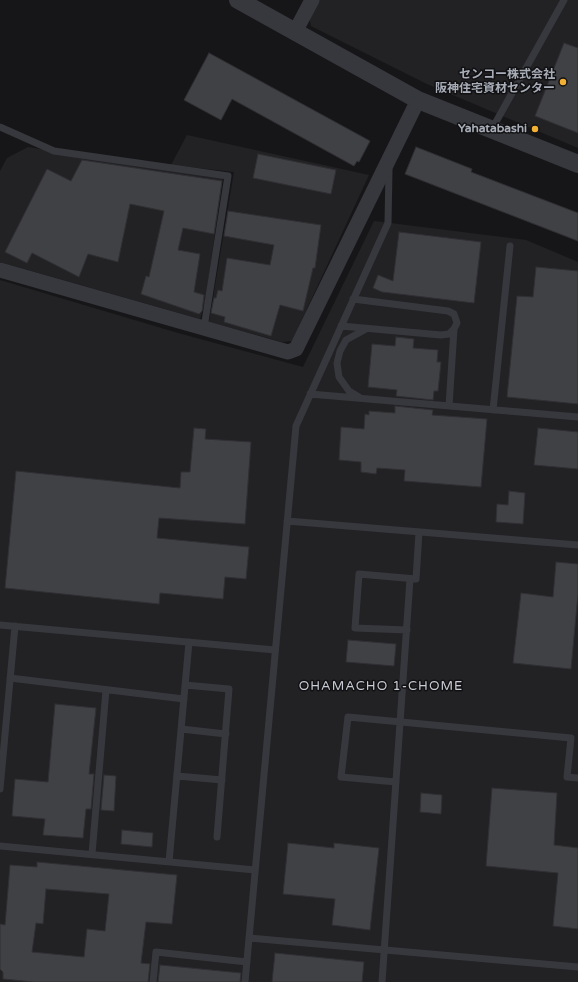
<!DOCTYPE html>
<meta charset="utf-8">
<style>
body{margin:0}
canvas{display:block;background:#161618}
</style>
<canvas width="578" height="982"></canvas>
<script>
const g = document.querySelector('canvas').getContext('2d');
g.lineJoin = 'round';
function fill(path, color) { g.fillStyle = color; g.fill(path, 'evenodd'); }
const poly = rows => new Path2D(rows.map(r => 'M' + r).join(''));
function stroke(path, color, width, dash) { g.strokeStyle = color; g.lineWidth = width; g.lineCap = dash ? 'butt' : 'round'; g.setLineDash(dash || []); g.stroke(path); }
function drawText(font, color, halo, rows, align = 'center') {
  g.font = font + ' "Varela Round","Noto Sans JP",sans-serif'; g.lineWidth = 3; g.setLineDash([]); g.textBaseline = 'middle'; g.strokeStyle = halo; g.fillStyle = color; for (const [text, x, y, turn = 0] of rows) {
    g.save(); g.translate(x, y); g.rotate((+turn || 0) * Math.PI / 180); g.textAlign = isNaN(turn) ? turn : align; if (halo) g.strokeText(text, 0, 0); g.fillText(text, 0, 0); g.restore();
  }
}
fill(poly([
 [318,0,578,0,578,148,427,84,311,26,309,17],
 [187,135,369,175,292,341,282,342,209,322,234,172,171,165],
 [28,147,223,178,205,303,200,319,0,262,0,171,7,158],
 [374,221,526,240,578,262,578,982,0,982,0,280,178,333,303,367]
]), '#222225');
const building = poly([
 [564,43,578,48,578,133,535,116,564,43],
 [209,53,370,141,359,162,357,161,354,166,232,99,221,120,184,100,209,53],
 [416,147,472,169,471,172,578,213,578,241,405,174,416,147],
 [258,154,336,170,331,194,253,178,258,154],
 [82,160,222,181,214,234,183,228,178,250,200,254,194,292,204,295,202,311,199,314,141,294,146,276,149,277,164,211,130,204,118,262,88,254,79,277,32,253,27,263,5,252,47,169,71,181,82,160],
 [228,211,321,225,315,268,313,268,303,311,280,305,271,336,224,322,225,317,211,313,214,298,216,298,218,290,222,291,227,258,270,265,274,245,224,236,228,211],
 [399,232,481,242,474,303,382,292,373,288,378,275,393,281,399,232],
 [536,267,578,271,578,404,507,397,517,296,533,297,536,267],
 [396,337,414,339,413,348,438,350,437,362,441,362,438,391,434,391,433,400,396,396,397,390,368,387,372,344,395,346,396,337],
 [395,406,433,410,432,415,487,419,481,487,404,481,405,470,377,468,376,474,361,472,361,462,339,460,341,427,364,429,365,414,369,415,369,411,395,413,395,406],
 [194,428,206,429,205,439,251,442,245,524,159,518,157,538,249,547,246,579,225,577,223,599,160,593,159,604,5,588,16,471,180,488,181,472,190,472,194,428],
 [538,428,578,432,578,469,534,465,538,428],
 [509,491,525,493,523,524,496,522,497,504,508,505,509,491],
 [556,562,578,564,578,594,571,669,513,663,521,593,553,597,556,562],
 [348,640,396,644,394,666,346,662,348,640],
 [55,704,96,708,89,774,94,774,91,809,86,809,83,838,43,835,45,819,12,816,15,779,48,782,55,704],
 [104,775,116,776,114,811,101,810,104,775],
 [492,788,557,793,554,845,578,848,578,929,553,926,558,873,486,866,492,788],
 [421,793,442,795,441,814,420,812,421,793],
 [122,830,153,833,152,847,121,844,122,830],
 [288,843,334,848,334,843,379,848,370,930,332,925,335,899,283,894,288,843],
 [37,862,177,875,172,924,146,922,141,963,150,964,148,982,34,982,3,979,3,972,0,969,0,924,5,925,10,865,37,867,37,862],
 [46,889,109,894,105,931,87,929,84,957,32,952,36,923,43,924,46,889],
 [275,953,364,962,362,982,272,982,275,953],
 [160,965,241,973,240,982,158,982,160,965]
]);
fill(building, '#404145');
stroke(building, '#303034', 1);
stroke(poly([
 [0,127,54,151,228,176,204,328],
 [492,129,564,0],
 [341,326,441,335,449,334,454,329,457,323,454,314,448,311,353,299],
 [310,394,578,417],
 [359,397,349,391,339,377,337,363,340,351,346,340,366,329],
 [449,406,454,329],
 [493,410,510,246],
 [287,521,578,545],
 [0,625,275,650],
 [407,630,355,628,359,574,416,579,419,532],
 [10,678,184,699],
 [185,685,229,689,217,837],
 [181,729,226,734],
 [177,776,222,780],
 [396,782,341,777,348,717,571,738,567,777,578,778],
 [0,789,15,626],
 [0,846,255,870],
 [92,854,106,690],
 [169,862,189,642],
 [249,938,578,967],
 [153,982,156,952,247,962],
 [245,982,296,426,388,223,389,170],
 [382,982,410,579]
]), '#37383d', 7);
stroke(poly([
 [295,32,312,0],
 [0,270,288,352,296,349,418,100]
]), '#37383d', 15);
stroke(poly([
 [238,0,418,100,578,164]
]), '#37383d', 18);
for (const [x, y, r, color] of [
 [563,82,4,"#f2b134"],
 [535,129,4,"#f2b134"]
]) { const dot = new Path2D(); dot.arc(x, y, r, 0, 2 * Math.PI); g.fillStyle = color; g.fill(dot); stroke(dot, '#111113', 1.5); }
drawText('bold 12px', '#a8adb8', '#111113', [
 ["センコー株式会社",555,75],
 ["阪神住宅資材センター",555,89],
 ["Yahatabashi",527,129]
], 'right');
g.letterSpacing = '1px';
drawText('13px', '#c9ccd4', '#111113', [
 ["OHAMACHO 1-CHOME",381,687]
]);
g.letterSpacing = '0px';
</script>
